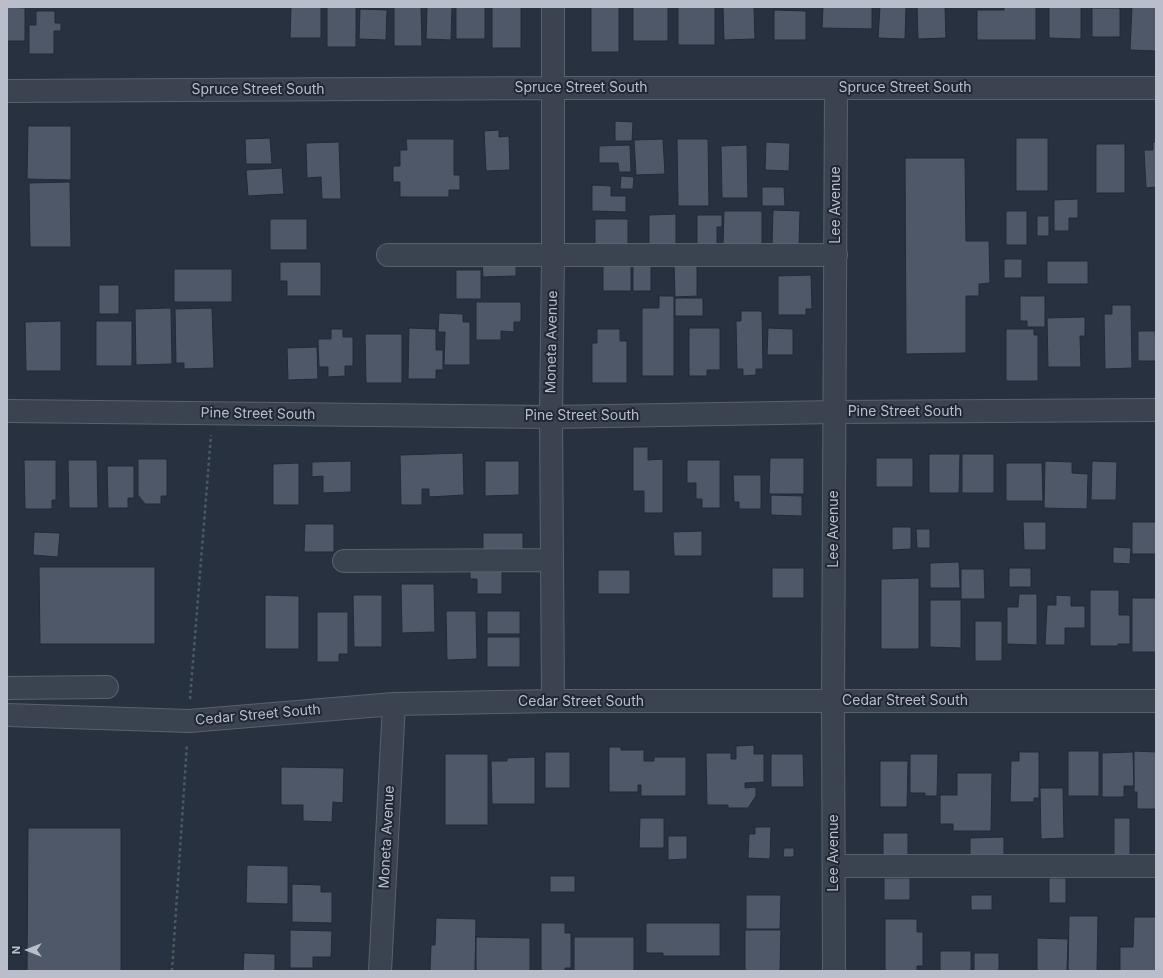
<!DOCTYPE html>
<style>
body{margin:0}
#map{position:relative;width:1163px;height:978px;overflow:hidden;background:#283140;font-family:Inter,sans-serif}
canvas{display:block}
.frame{position:absolute;inset:0;border:8px solid #b9beca;pointer-events:none}
.north{position:absolute;left:8px;top:930px;width:40px;height:40px;-webkit-text-stroke:3px #212835;paint-order:stroke;rotate:270deg;font-size:11px;font-weight:700;line-height:16px;text-align:center;color:#b9beca}
.north::after{content:'';display:block;margin:auto;width:14px;height:18px;background:#b9beca;clip-path:polygon(50% 0,100% 100%,50% 72%,0 100%)}
</style>
<div id="map">
<canvas width="1163" height="978"></canvas>
<div class="frame"></div>
<div class="north">N</div>
</div>
<script>
const g = document.querySelector('canvas').getContext('2d');
g.lineJoin = 'round';
function fill(path, color) { g.fillStyle = color; g.fill(path, 'evenodd'); }
const poly = rows => new Path2D(rows.map(r => 'M' + r).join(''));
function stroke(path, color, width, dash) { g.strokeStyle = color; g.lineWidth = width; g.lineCap = dash ? 'butt' : 'round'; g.setLineDash(dash || []); g.stroke(path); }
function drawText(font, color, halo, rows, align = 'center') {
  g.font = font + ' Inter,sans-serif'; g.lineWidth = 4; g.setLineDash([]); g.textBaseline = 'middle'; g.strokeStyle = halo; g.fillStyle = color; for (const [text, x, y, turn = 0] of rows) {
    g.save(); g.translate(x, y); g.rotate((+turn || 0) * Math.PI / 180); g.textAlign = isNaN(turn) ? turn : align; if (halo) g.strokeText(text, 0, 0); g.fillText(text, 0, 0); g.restore();
  }
}
const building = poly([
 [7,7,25,8,25,41,7,41,7,7],
 [291,7,321,7,321,38,290,38,291,7],
 [327,7,356,7,356,47,327,47,327,7],
 [394,7,421,7,422,46,394,46,394,7],
 [427,7,452,7,451,40,426,39,427,7],
 [456,7,485,7,485,39,456,39,456,7],
 [492,7,521,7,521,48,492,48,492,7],
 [591,7,619,7,619,52,591,52,591,7],
 [633,7,668,7,668,41,633,41,633,7],
 [678,7,715,7,715,45,678,45,678,7],
 [723,7,754,7,755,39,724,40,723,7],
 [823,7,872,7,872,29,822,28,823,7],
 [880,7,906,7,905,39,878,38,880,7],
 [917,7,945,7,946,38,918,39,917,7],
 [1004,7,1036,7,1036,40,977,40,977,10,1004,10,1004,7],
 [1049,7,1081,7,1081,39,1049,38,1049,7],
 [1132,7,1156,7,1156,51,1130,50,1132,7],
 [1092,8,1120,8,1120,37,1092,37,1092,8],
 [360,9,387,10,386,40,359,39,360,9],
 [774,10,806,11,806,40,774,40,774,10],
 [36,11,55,11,55,23,61,23,61,31,54,31,54,54,29,54,29,25,36,25,36,11],
 [615,121,633,122,632,141,615,141,615,121],
 [28,126,71,126,71,180,27,179,28,126],
 [499,130,499,137,509,136,510,170,486,171,484,131,499,130],
 [270,138,272,164,246,164,245,139,270,138],
 [1016,138,1048,138,1048,191,1016,191,1016,138],
 [406,139,454,139,454,175,460,175,460,190,449,190,449,197,400,197,400,182,393,182,393,166,400,166,400,150,407,150,406,139],
 [663,139,665,174,636,175,634,140,663,139],
 [677,139,708,139,709,206,678,206,677,139],
 [339,142,341,199,322,199,321,177,307,178,306,143,339,142],
 [766,142,790,143,789,171,765,170,766,142],
 [1153,142,1156,142,1156,187,1146,188,1144,150,1153,150,1153,142],
 [1096,144,1125,144,1125,193,1096,193,1096,144],
 [630,145,631,172,619,172,618,163,599,163,599,146,630,145],
 [747,145,748,198,722,198,721,146,747,145],
 [905,158,965,158,966,241,989,241,990,283,979,284,979,296,966,296,966,353,906,354,905,158],
 [282,168,284,194,248,196,246,170,282,168],
 [621,176,634,177,633,189,620,189,621,176],
 [70,182,71,247,30,247,29,183,70,182],
 [592,185,611,186,611,196,626,196,626,212,592,211,592,185],
 [762,187,784,187,785,206,762,206,762,187],
 [1078,199,1078,218,1069,218,1069,231,1054,231,1054,200,1078,199],
 [773,210,800,211,799,247,772,246,773,210],
 [724,211,762,211,762,244,723,244,724,211],
 [1006,211,1027,211,1027,245,1006,245,1006,211],
 [676,214,676,246,649,246,649,215,676,214],
 [697,215,722,215,722,227,717,227,717,245,697,245,697,215],
 [1037,216,1049,216,1049,236,1037,236,1037,216],
 [270,219,307,219,307,250,270,250,270,219],
 [595,219,628,219,628,247,595,247,595,219],
 [1004,259,1022,259,1022,278,1004,278,1004,259],
 [697,260,697,296,675,297,674,261,697,260],
 [516,261,516,276,483,277,482,262,516,261],
 [1047,261,1088,261,1088,284,1047,284,1047,261],
 [280,262,321,262,321,296,287,296,287,281,280,281,280,262],
 [603,264,631,264,631,291,603,291,603,264],
 [633,264,651,264,651,291,633,291,633,264],
 [174,269,232,269,232,302,174,302,174,269],
 [456,270,481,270,481,299,456,299,456,270],
 [811,275,812,309,806,309,806,315,778,315,778,276,811,275],
 [99,285,119,285,119,314,99,314,99,285],
 [659,296,674,296,674,376,642,376,642,308,659,308,659,296],
 [1020,296,1045,296,1045,327,1027,327,1027,321,1020,321,1020,296],
 [675,298,703,298,703,316,675,316,675,298],
 [476,302,521,302,521,322,514,322,514,332,501,331,501,340,476,340,476,302],
 [1112,305,1131,305,1132,368,1105,369,1104,314,1112,314,1112,305],
 [171,308,172,364,136,365,135,309,171,308],
 [212,308,214,368,184,369,184,363,176,363,175,309,212,308],
 [741,311,762,311,763,369,756,369,756,375,743,376,743,369,737,369,736,321,741,321,741,311],
 [439,313,463,314,463,322,470,322,470,365,444,365,445,332,438,332,439,313],
 [1085,317,1085,336,1080,336,1081,367,1048,367,1047,318,1085,317],
 [61,321,61,371,26,371,25,322,61,321],
 [96,321,132,321,132,366,96,366,96,321],
 [1155,324,1156,361,1138,361,1138,331,1155,331,1155,324],
 [409,328,436,329,436,350,443,350,443,370,436,370,436,379,408,379,409,328],
 [689,328,720,328,720,370,707,370,707,376,689,376,689,328],
 [768,328,793,329,793,355,767,355,768,328],
 [331,329,343,329,343,337,353,337,353,366,345,366,345,376,328,377,328,367,319,367,318,339,331,339,331,329],
 [597,329,620,329,620,341,627,341,627,383,592,383,592,343,597,343,597,329],
 [1006,329,1034,329,1034,335,1038,335,1038,381,1006,381,1006,329],
 [365,334,402,334,402,383,366,383,365,334],
 [317,347,318,379,288,380,287,348,317,347],
 [633,447,648,447,648,460,663,459,663,513,644,513,644,491,633,491,633,447],
 [463,453,464,495,429,497,429,489,422,489,422,505,401,505,400,455,463,453],
 [929,454,960,454,959,493,929,493,929,454],
 [962,454,994,454,994,493,962,493,962,454],
 [770,458,804,458,804,494,769,494,770,458],
 [876,458,913,458,913,487,876,487,876,458],
 [138,459,167,459,167,496,161,496,161,504,145,504,138,495,138,459],
 [24,460,56,460,56,500,52,500,52,509,25,509,24,460],
 [68,460,97,460,98,508,69,508,68,460],
 [687,460,720,460,720,508,702,508,702,499,696,499,696,483,687,483,687,460],
 [351,461,351,492,323,493,323,476,312,477,312,462,351,461],
 [485,461,519,461,519,495,485,496,485,461],
 [1045,461,1072,462,1072,473,1088,474,1087,509,1044,508,1045,461],
 [1092,461,1117,462,1116,500,1091,500,1092,461],
 [299,463,299,505,273,505,273,464,299,463],
 [1006,463,1042,463,1043,501,1006,501,1006,463],
 [107,466,134,466,134,498,128,498,128,508,108,508,107,466],
 [733,475,761,475,761,509,739,509,739,502,734,502,733,475],
 [771,495,802,496,802,516,771,515,771,495],
 [1023,522,1046,522,1046,550,1024,550,1023,522],
 [1132,522,1156,522,1156,554,1132,554,1132,522],
 [305,524,334,524,334,552,304,552,305,524],
 [892,527,911,527,911,549,892,550,892,527],
 [916,529,930,529,930,548,917,548,916,529],
 [702,531,702,556,674,556,673,532,702,531],
 [34,532,60,533,58,557,33,555,34,532],
 [483,533,523,533,523,556,483,557,483,533],
 [1113,547,1131,548,1130,564,1113,563,1113,547],
 [959,562,960,588,930,588,930,563,959,562],
 [39,567,155,567,155,644,40,644,39,567],
 [470,568,502,568,502,594,477,594,477,579,470,579,470,568],
 [772,568,804,568,804,598,772,598,772,568],
 [1009,568,1031,568,1031,587,1009,587,1009,568],
 [961,569,984,569,985,599,961,599,961,569],
 [598,570,630,570,630,594,598,594,598,570],
 [919,578,919,649,881,649,881,579,919,578],
 [401,584,434,584,435,632,402,633,401,584],
 [1090,590,1119,590,1119,615,1130,615,1130,644,1118,644,1118,646,1090,646,1090,590],
 [1019,594,1037,594,1037,645,1007,644,1007,607,1018,607,1019,594],
 [265,595,299,596,299,649,265,649,265,595],
 [353,595,382,595,382,647,354,647,353,595],
 [1056,595,1071,596,1071,606,1085,606,1085,628,1065,628,1065,645,1045,645,1047,605,1056,605,1056,595],
 [1132,598,1156,598,1156,652,1132,652,1132,598],
 [930,600,961,600,961,648,930,647,930,600],
 [446,611,476,611,477,659,447,660,446,611],
 [487,611,520,611,520,634,487,634,487,611],
 [317,612,348,612,348,654,339,654,339,662,317,662,317,612],
 [975,621,1002,621,1002,661,975,661,975,621],
 [487,637,520,637,520,667,487,667,487,637],
 [754,745,754,754,764,754,764,782,745,783,745,788,756,787,756,796,748,808,728,808,728,805,707,805,706,753,731,753,731,759,736,759,736,746,754,745],
 [609,747,621,747,621,750,644,750,644,761,654,761,654,757,686,757,686,796,641,796,641,785,638,785,638,792,609,792,609,747],
 [1068,751,1099,751,1099,796,1068,796,1068,751],
 [1134,751,1156,752,1156,809,1137,809,1137,792,1134,792,1134,751],
 [545,752,570,752,570,788,545,788,545,752],
 [1019,752,1039,752,1039,798,1034,798,1034,802,1010,802,1011,761,1019,761,1019,752],
 [1133,752,1134,786,1124,786,1124,797,1102,797,1102,753,1133,752],
 [445,754,488,754,488,825,445,825,445,754],
 [771,754,803,754,804,787,771,787,771,754],
 [910,754,938,754,937,796,925,796,925,793,910,793,910,754],
 [535,757,535,804,492,804,491,761,507,761,507,758,535,757],
 [880,761,908,761,907,807,880,807,880,761],
 [281,767,344,768,343,803,333,802,332,822,303,821,303,805,281,805,281,767],
 [957,773,992,773,991,831,953,831,953,824,940,824,940,795,957,795,957,773],
 [1040,788,1063,788,1064,838,1041,839,1040,788],
 [640,818,664,818,664,848,639,848,640,818],
 [1114,818,1130,818,1130,858,1114,858,1114,818],
 [755,827,771,827,770,859,748,858,749,834,755,834,755,827],
 [28,828,121,828,121,971,27,971,28,828],
 [883,833,908,833,908,856,883,857,883,833],
 [668,836,687,836,687,859,668,860,668,836],
 [1004,837,1004,856,970,857,970,838,1004,837],
 [784,848,794,848,794,857,783,857,784,848],
 [247,865,288,866,288,904,246,903,247,865],
 [550,876,575,876,575,892,550,892,550,876],
 [884,878,910,878,910,900,884,900,884,878],
 [1049,878,1066,878,1066,903,1049,903,1049,878],
 [292,884,321,885,321,892,332,892,332,923,292,922,292,884],
 [746,895,781,895,780,929,746,929,746,895],
 [971,895,992,895,992,910,971,910,971,895],
 [1069,916,1098,916,1097,971,1068,971,1069,916],
 [1134,917,1156,917,1156,971,1120,971,1120,947,1133,947,1134,917],
 [436,918,476,919,475,971,430,971,431,945,435,945,436,918],
 [885,919,917,919,917,932,923,932,923,966,917,966,917,971,885,971,885,919],
 [541,923,565,923,565,933,571,933,571,968,565,968,565,971,541,971,541,923],
 [646,923,720,923,720,956,663,956,663,953,646,953,646,923],
 [290,930,332,931,331,957,313,957,313,968,290,968,290,930],
 [745,930,781,930,780,971,745,971,745,930],
 [476,937,530,938,530,971,476,971,476,937],
 [574,937,634,937,634,971,574,971,574,937],
 [1037,938,1068,939,1067,971,1037,971,1037,938],
 [940,951,971,951,971,971,940,971,940,951],
 [244,953,275,954,275,971,243,971,244,953],
 [974,953,999,953,999,971,974,971,974,953]
]);
fill(building, '#4e5869');
stroke(building, '#232a37', 1);
const minor = poly([
 [553,7,553,254,551,417,553,701],
 [7,91,553,88,1156,88],
 [388,255,836,255],
 [7,411,551,417,835,412,1156,410],
 [344,561,552,560],
 [7,688,107,687],
 [7,715,189,721,394,704,553,701,1156,701],
 [834,866,1156,866],
 [380,971,394,704],
 [834,971,833,701,836,88]
]);
stroke(minor, '#5a616d', 24);
stroke(poly([
 [190,699,211,435],
 [172,971,187,744]
]), '#4a5c60', 2.5, [3, 3]);
stroke(minor, '#3c4350', 22);
drawText('14px', '#b9beca', '#212835', [
 ["Spruce Street South",581,88],
 ["Spruce Street South",905,88],
 ["Spruce Street South",258,90],
 ["Lee Avenue",836,205,-90],
 ["Moneta Avenue",552,342,-89],
 ["Pine Street South",905,412],
 ["Pine Street South",258,414,1],
 ["Pine Street South",582,416],
 ["Lee Avenue",834,529,-90],
 ["Cedar Street South",905,701],
 ["Cedar Street South",581,702],
 ["Cedar Street South",258,715,-5],
 ["Moneta Avenue",387,837,-87],
 ["Lee Avenue",834,853,-90]
]);
</script>
